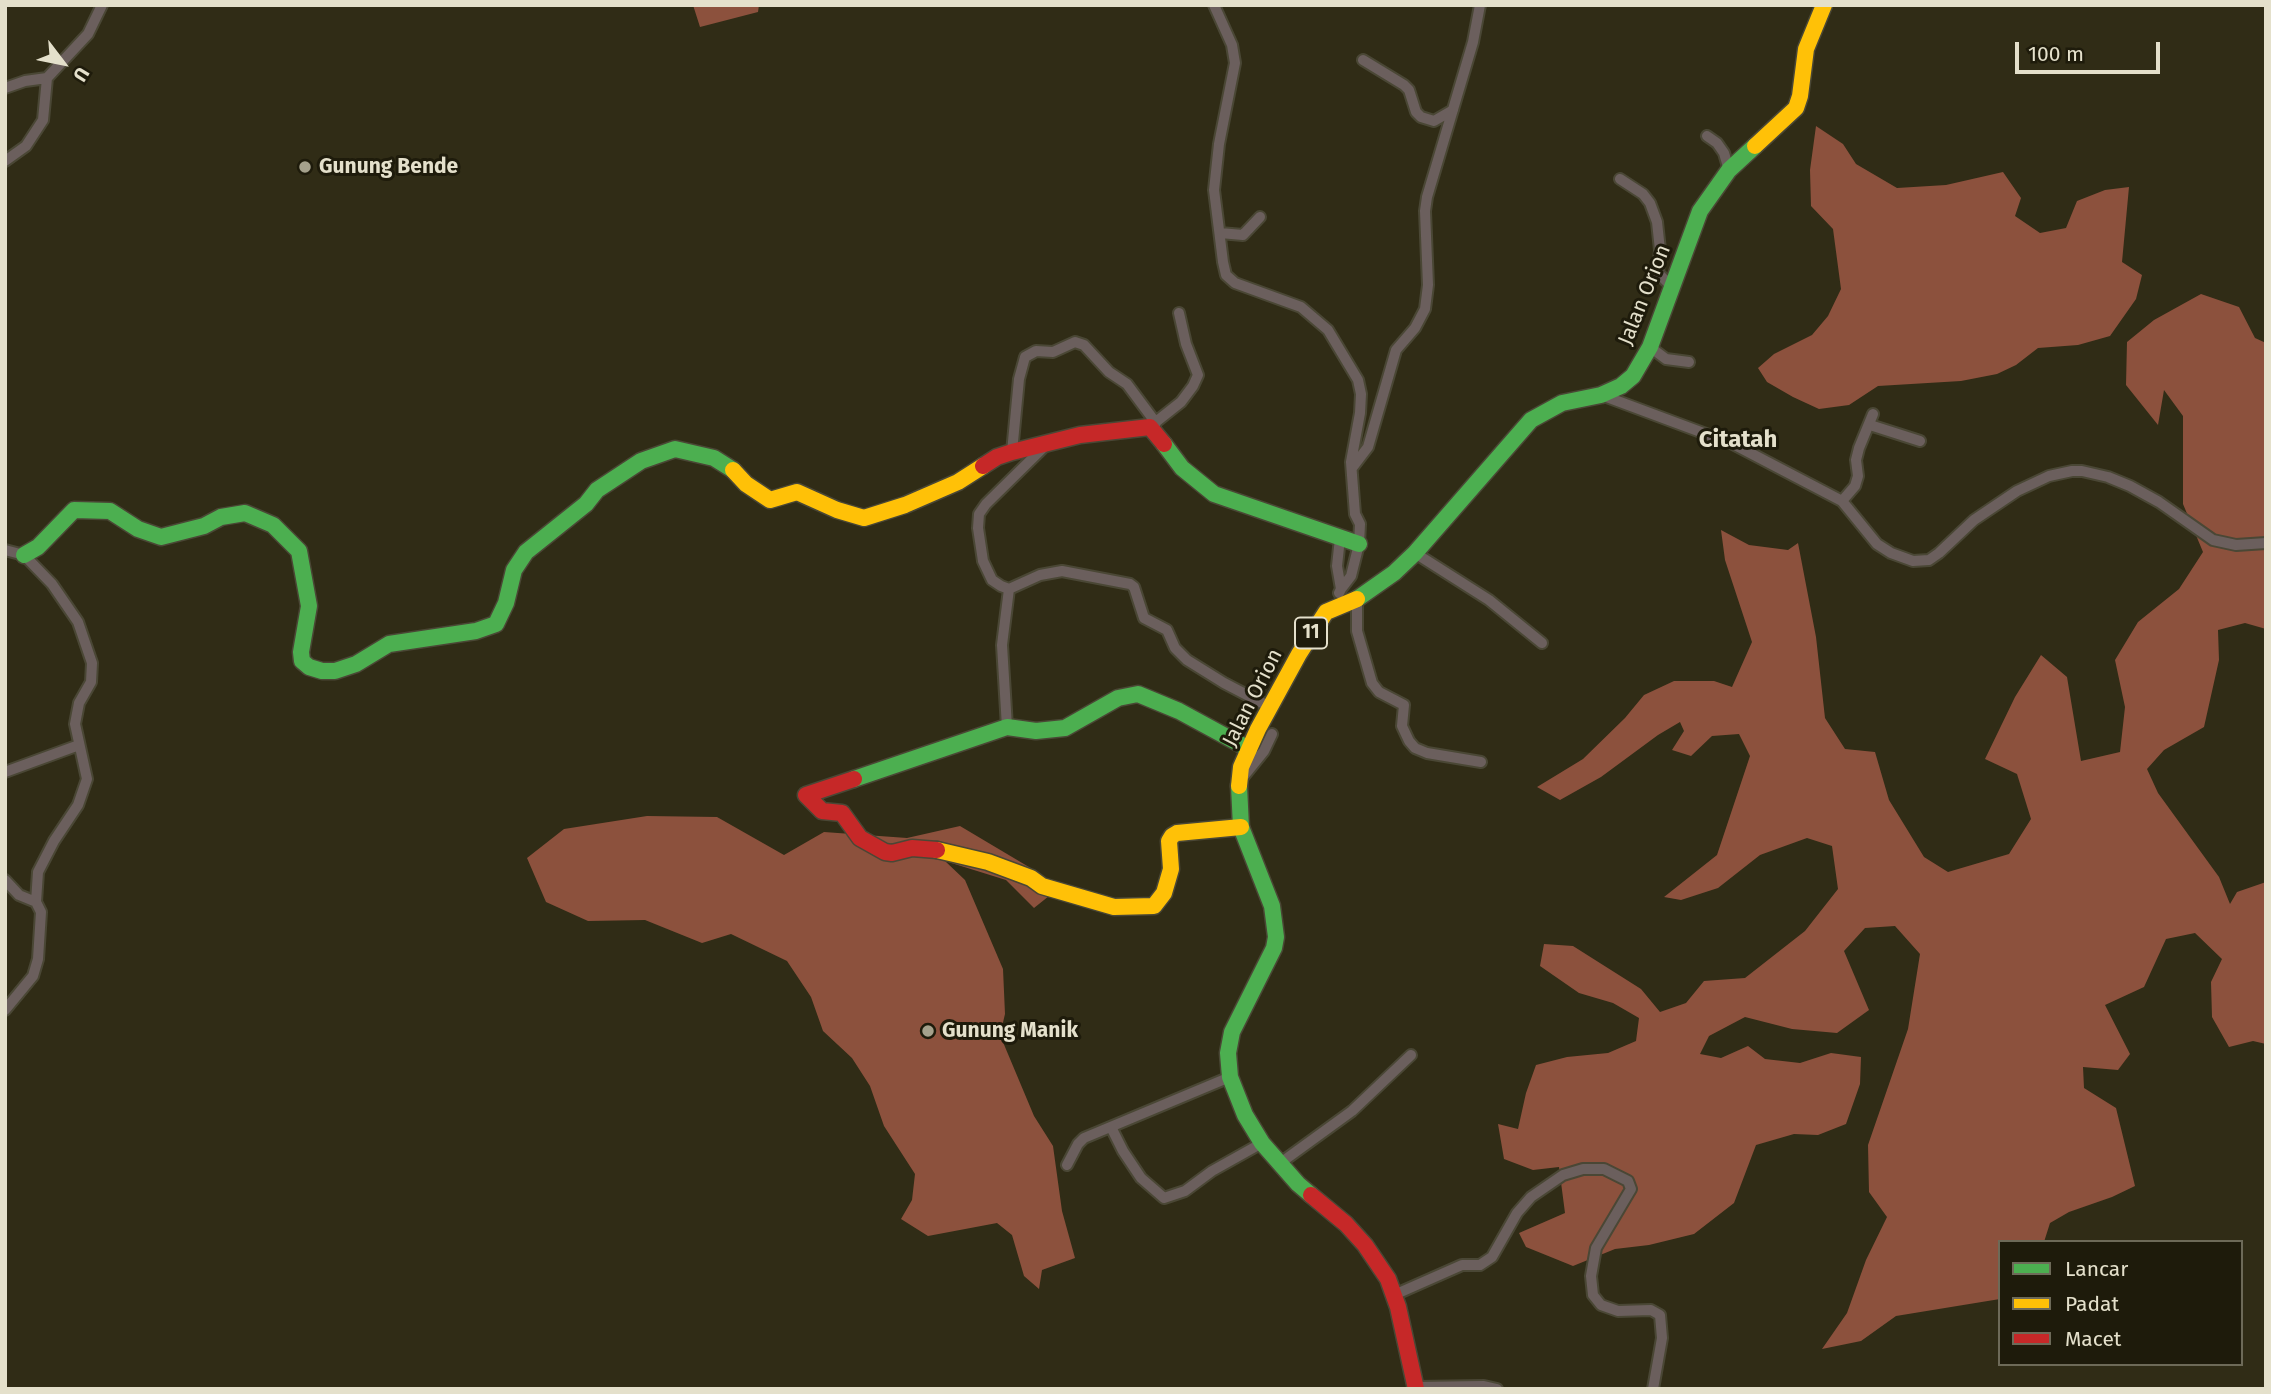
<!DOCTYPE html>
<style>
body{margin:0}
#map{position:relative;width:2271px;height:1394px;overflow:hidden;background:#302c16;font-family:"Fira Sans",sans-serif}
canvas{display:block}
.frame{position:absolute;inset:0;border:7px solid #e4e0cb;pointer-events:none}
.legend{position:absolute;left:1998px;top:1240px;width:245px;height:126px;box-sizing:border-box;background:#1e1b0b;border:2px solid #6d6a58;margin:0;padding:9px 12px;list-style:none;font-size:21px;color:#e4e0cb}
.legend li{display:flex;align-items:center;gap:14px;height:35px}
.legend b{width:35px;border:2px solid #6d6a58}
.north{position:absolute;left:28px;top:28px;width:70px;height:70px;-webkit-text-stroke:5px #1e1b0b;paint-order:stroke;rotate:122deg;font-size:19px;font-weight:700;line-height:28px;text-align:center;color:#e4e0cb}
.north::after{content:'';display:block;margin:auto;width:24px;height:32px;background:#e4e0cb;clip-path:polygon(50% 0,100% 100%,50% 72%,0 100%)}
.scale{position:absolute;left:2015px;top:42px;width:145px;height:32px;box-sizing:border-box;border:4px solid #e4e0cb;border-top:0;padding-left:9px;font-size:21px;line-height:24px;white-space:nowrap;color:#e4e0cb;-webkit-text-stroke:5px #1e1b0b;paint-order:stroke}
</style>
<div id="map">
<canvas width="2271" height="1394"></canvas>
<div class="frame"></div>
<ul class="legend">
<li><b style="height:9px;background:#4caf50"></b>Lancar</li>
<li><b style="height:9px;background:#ffc107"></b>Padat</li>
<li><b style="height:9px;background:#c62828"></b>Macet</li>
</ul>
<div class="north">U</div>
<div class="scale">100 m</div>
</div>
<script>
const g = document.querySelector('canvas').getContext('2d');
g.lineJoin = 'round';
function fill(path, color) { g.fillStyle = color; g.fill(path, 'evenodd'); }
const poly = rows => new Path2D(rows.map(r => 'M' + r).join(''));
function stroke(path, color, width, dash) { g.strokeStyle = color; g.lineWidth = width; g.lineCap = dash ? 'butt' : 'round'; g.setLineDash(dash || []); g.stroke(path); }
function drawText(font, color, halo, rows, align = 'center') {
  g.font = font + ' "Fira Sans",sans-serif'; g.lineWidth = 6; g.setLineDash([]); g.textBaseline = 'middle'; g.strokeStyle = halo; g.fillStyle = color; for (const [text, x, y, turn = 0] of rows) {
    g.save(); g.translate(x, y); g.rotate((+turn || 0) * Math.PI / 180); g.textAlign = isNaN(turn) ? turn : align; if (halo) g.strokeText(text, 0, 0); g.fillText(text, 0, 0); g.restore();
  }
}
fill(poly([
 [693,5,759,5,758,12,700,27],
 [1816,126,1843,144,1856,164,1897,188,1946,185,2003,172,2021,198,2015,216,2040,233,2066,228,2077,201,2105,190,2129,187,2122,262,2142,275,2136,299,2110,336,2078,345,2038,348,2016,365,1997,374,1961,381,1878,386,1849,405,1819,409,1793,397,1767,382,1758,368,1774,354,1812,335,1828,316,1841,289,1833,229,1811,206,1810,170],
 [2201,294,2239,307,2255,338,2266,343,2266,629,2245,623,2218,630,2219,660,2204,727,2164,750,2147,769,2158,793,2219,877,2230,904,2237,892,2266,882,2266,1044,2253,1041,2229,1047,2212,1017,2211,982,2222,959,2195,933,2166,939,2144,987,2105,1005,2130,1054,2118,1070,2083,1067,2084,1088,2116,1108,2135,1186,2112,1197,2069,1212,2050,1223,2044,1242,2000,1242,2000,1299,1896,1316,1861,1341,1822,1349,1847,1313,1866,1260,1887,1217,1869,1192,1868,1145,1908,1029,1920,954,1895,926,1865,928,1844,951,1869,1010,1837,1033,1792,1029,1745,1017,1709,1036,1700,1054,1721,1058,1748,1046,1765,1059,1800,1063,1831,1053,1861,1057,1860,1084,1846,1124,1818,1135,1794,1134,1756,1145,1734,1203,1694,1234,1649,1245,1615,1249,1573,1266,1526,1247,1519,1233,1565,1213,1559,1167,1533,1170,1504,1159,1498,1124,1518,1129,1526,1093,1536,1065,1567,1057,1608,1053,1636,1041,1639,1018,1613,1003,1579,993,1540,966,1544,944,1573,946,1641,989,1660,1012,1686,1003,1704,981,1745,978,1805,931,1838,889,1832,846,1807,838,1760,855,1718,888,1681,900,1664,897,1717,855,1750,756,1739,734,1712,736,1691,756,1672,750,1684,731,1680,722,1658,735,1601,777,1560,800,1537,787,1583,759,1625,718,1644,695,1674,681,1714,681,1732,687,1752,642,1725,560,1721,530,1749,545,1788,550,1798,543,1816,637,1825,718,1845,749,1875,752,1889,800,1924,857,1948,872,2009,854,2031,819,2017,774,1985,759,2015,697,2041,655,2067,677,2081,761,2120,752,2125,707,2115,660,2138,622,2179,589,2203,552,2183,504,2183,416,2164,390,2158,425,2126,385,2127,342,2154,320],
 [647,816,717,817,784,855,824,832,907,838,960,826,1039,873,1054,892,1034,908,1006,880,945,861,965,880,1003,969,1005,1014,1000,1035,1034,1116,1053,1146,1062,1211,1075,1258,1042,1270,1039,1289,1024,1276,1012,1235,997,1223,928,1236,901,1219,912,1200,915,1174,884,1126,870,1086,852,1058,823,1031,811,997,787,961,731,934,702,943,645,920,588,921,546,902,527,858,564,829]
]), '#8c513d');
const street = poly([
 [1214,5,1232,45,1235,63,1219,144,1214,190,1223,262,1226,275,1235,283,1301,307,1328,330,1358,380,1361,394,1360,413,1351,462,1355,514,1360,524,1359,544,1351,576,1341,589],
 [1363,60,1404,85,1409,90,1416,112,1421,117,1434,121,1453,110],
 [5,88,25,81,47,78],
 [1707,136,1717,143,1724,153,1729,170],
 [5,161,26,146,43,120,47,78,88,34,102,5],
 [1620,179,1643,194,1650,203,1657,222,1660,250,1658,273,1673,288],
 [1220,233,1243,235,1260,217],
 [1650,347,1666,359,1689,362],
 [1604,396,1733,444,1842,501,1877,544,1891,553,1913,561,1929,560,1939,553,1974,520,2017,491,2049,476,2072,471,2082,471,2108,477,2130,486,2159,502,2213,540,2236,545,2266,543],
 [1152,425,1181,402,1193,386,1198,375,1186,344,1179,313],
 [1870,425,1920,441],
 [1047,444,986,504,979,514,978,528,983,561,992,580,1001,586,1009,589,1040,575,1062,571,1130,584,1134,587,1144,618,1167,630,1175,648,1187,660,1224,683,1270,707],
 [1012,452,1019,379,1025,357,1036,351,1053,352,1075,342,1084,345,1109,372,1127,384,1156,423],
 [1352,468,1368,447,1396,350,1415,328,1425,309,1428,285,1425,211,1427,197,1473,42,1480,5],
 [1842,501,1855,486,1858,476,1856,460,1859,448,1873,414],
 [5,550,24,555,52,584,78,622,92,663,91,682,79,703,75,724,87,779,78,805,54,841,38,872,36,902,41,912,38,959,33,976,5,1010],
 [1415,553,1489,600,1542,643],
 [1339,593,1341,589,1337,566,1340,538],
 [1357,599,1357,631,1372,683,1379,692,1404,705,1402,726,1409,741,1415,748,1427,753,1481,762],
 [1007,727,1002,645,1009,589],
 [5,772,79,745],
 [1243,777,1264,751,1272,734],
 [5,880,19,895,36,902],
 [1111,1127,1123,1151,1141,1178,1164,1198,1185,1191,1212,1171,1262,1143],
 [1279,1164,1352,1111,1411,1055],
 [1067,1165,1078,1144,1084,1138,1230,1077],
 [1394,1295,1462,1265,1480,1265,1492,1257,1517,1213,1531,1197,1563,1175,1583,1169,1604,1169,1628,1181,1631,1189,1596,1248,1591,1276,1593,1295,1601,1305,1618,1311,1651,1310,1660,1315,1662,1338,1653,1389],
 [1416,1387,1484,1386,1497,1389]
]);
const fast = poly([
 [1164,444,1182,468,1214,494,1359,544],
 [24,555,38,547,74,510,110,511,138,529,161,537,204,526,221,517,245,513,273,525,299,551,309,606,301,652,302,661,309,667,322,671,335,671,356,664,389,644,476,631,496,624,506,603,514,570,526,552,586,504,597,490,641,461,675,449,714,458,733,470],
 [1357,599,1394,573,1415,553,1531,420,1562,403,1601,395,1621,386,1633,376,1650,347,1700,211,1729,170,1755,146],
 [854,779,1007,727,1036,731,1065,728,1118,698,1138,694,1179,711,1249,749],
 [1239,786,1241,827,1272,906,1276,937,1274,948,1232,1032,1228,1053,1230,1077,1245,1115,1262,1143,1298,1184,1311,1195]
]);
const slow = poly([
 [1755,146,1796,108,1800,96,1806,49,1824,5],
 [733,470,746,484,770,500,797,492,837,510,864,518,905,505,958,482,983,466],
 [1239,786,1241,767,1258,729,1299,654,1326,612,1357,599],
 [937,850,988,862,1031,878,1042,886,1114,907,1154,906,1164,893,1171,869,1169,841,1172,836,1177,833,1241,827]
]);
const jam = poly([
 [983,466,997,457,1012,452,1080,435,1150,427,1164,444],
 [854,779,806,795,822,811,842,813,860,838,885,852,892,853,912,848,937,850],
 [1311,1195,1346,1224,1365,1245,1388,1279,1398,1307,1416,1389]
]);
stroke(street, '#4a4735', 14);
stroke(fast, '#4a4735', 19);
stroke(slow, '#4a4735', 19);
stroke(jam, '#4a4735', 19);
stroke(street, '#6b5f5d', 10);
stroke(fast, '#4caf50', 16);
stroke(slow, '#ffc107', 16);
stroke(jam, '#c62828', 16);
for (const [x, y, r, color] of [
 [305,167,7,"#a5a18c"],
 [928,1031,7,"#a5a18c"]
]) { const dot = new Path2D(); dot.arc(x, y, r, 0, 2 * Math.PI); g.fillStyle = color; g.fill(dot); stroke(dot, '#1e1b0b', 2.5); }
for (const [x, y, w] of [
 [1311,633,32]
]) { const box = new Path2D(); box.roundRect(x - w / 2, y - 15.5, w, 31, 5); g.fillStyle = '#1e1b0b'; g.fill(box); stroke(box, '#e4e0cb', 2); }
drawText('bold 19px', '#e4e0cb', null, [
 ["11",1311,633]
]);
drawText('bold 21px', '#e4e0cb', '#1e1b0b', [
 ["Gunung Bende",319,167],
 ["Gunung Manik",942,1031]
], 'left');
drawText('21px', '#e4e0cb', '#1e1b0b', [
 ["Jalan Orion",1645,295,-68],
 ["Jalan Orion",1253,698,-63]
]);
drawText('bold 24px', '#e4e0cb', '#1e1b0b', [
 ["Citatah",1738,440]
]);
</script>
